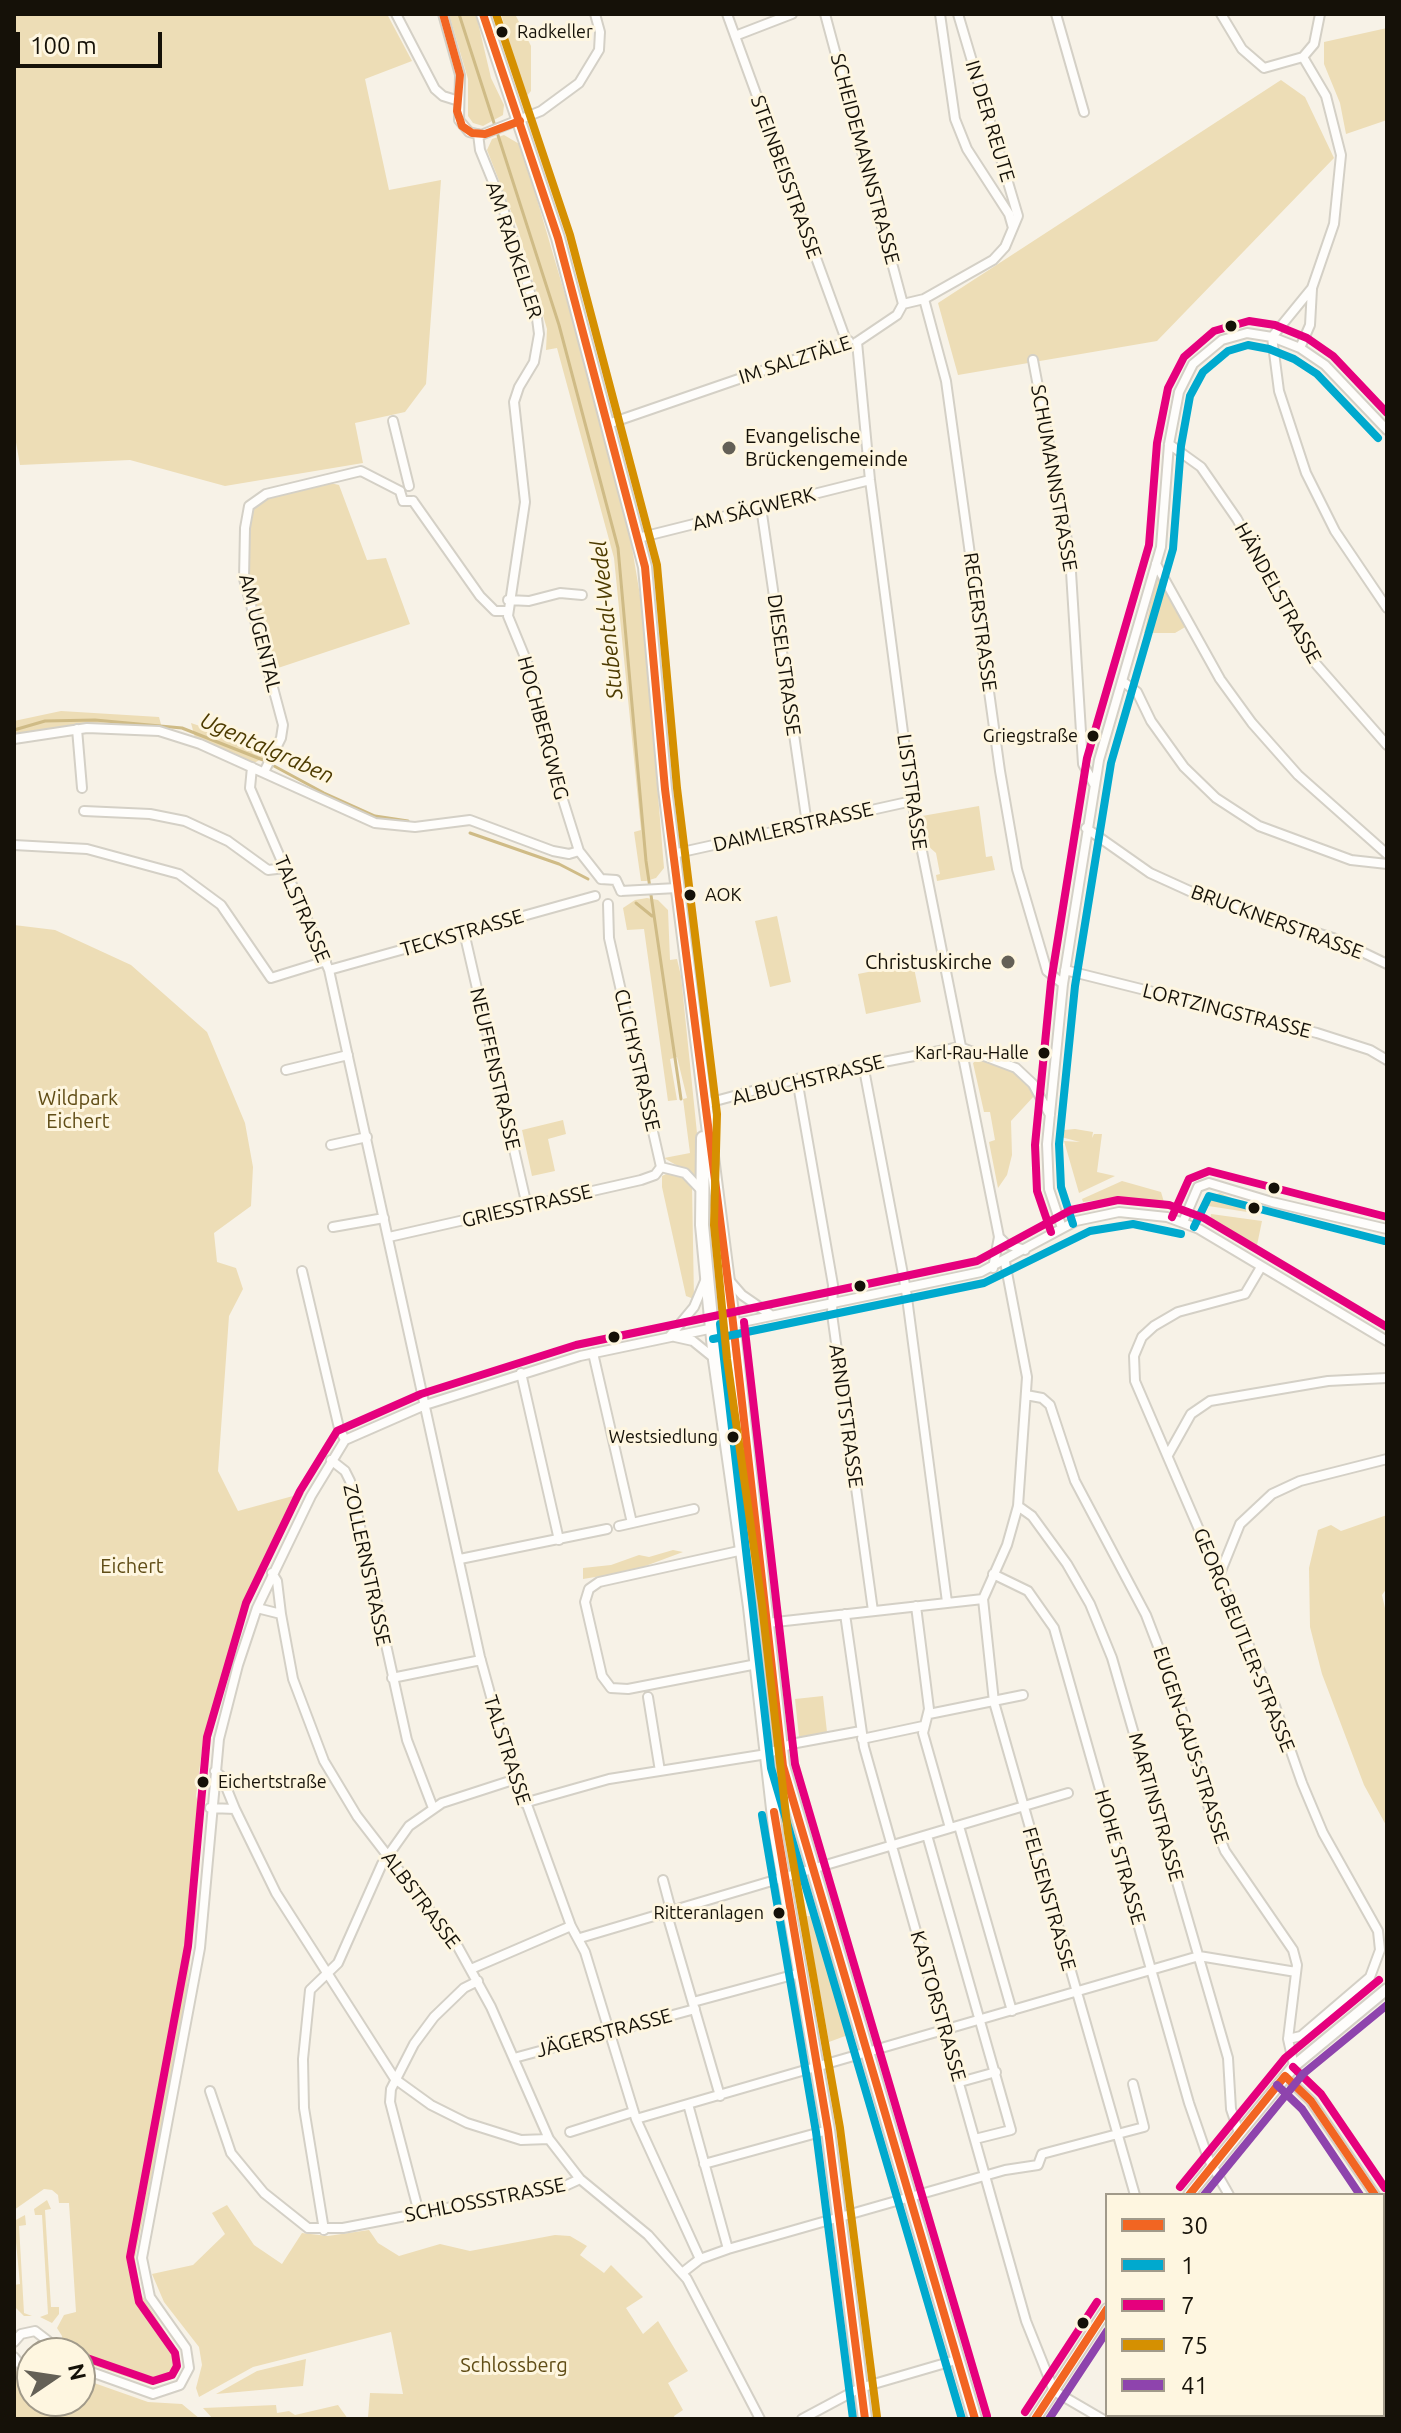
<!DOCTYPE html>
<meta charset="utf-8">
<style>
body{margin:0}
#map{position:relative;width:1401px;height:2433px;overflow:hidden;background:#f7f2e7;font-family:Ubuntu,sans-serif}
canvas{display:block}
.frame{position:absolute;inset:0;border:16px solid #151108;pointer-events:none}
.legend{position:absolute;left:1105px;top:2193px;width:280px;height:224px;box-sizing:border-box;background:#fef6e0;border:2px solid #a19a8a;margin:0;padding:10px 14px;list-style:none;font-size:24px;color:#151108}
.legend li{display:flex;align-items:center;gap:16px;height:40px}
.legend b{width:40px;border:2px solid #a19a8a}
.north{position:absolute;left:16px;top:2337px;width:80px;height:80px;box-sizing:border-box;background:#fef6e0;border:2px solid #a19a8a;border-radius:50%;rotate:77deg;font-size:22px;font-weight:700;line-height:32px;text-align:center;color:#151108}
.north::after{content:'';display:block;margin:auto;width:28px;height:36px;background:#646056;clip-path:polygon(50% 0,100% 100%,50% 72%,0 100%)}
.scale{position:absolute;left:16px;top:32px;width:146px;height:36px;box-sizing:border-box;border:4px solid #151108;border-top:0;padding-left:10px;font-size:24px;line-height:28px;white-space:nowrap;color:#151108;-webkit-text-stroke:6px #fef6e0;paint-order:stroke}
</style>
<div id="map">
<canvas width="1401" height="2433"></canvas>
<div class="frame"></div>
<ul class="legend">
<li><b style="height:10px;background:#f26522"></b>30</li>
<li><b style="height:10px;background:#00a9ce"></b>1</li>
<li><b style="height:10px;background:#e5007d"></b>7</li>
<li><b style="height:10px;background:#d59001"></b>75</li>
<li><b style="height:10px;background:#8e44ad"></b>41</li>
</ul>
<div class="north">N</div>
<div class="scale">100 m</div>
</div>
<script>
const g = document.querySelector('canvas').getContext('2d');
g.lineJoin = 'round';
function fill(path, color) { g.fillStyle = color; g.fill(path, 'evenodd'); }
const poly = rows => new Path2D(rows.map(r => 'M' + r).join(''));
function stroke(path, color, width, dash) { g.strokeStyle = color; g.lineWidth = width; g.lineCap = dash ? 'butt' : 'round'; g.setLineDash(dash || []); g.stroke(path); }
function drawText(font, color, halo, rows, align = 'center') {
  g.font = font + ' Ubuntu,sans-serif'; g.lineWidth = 6; g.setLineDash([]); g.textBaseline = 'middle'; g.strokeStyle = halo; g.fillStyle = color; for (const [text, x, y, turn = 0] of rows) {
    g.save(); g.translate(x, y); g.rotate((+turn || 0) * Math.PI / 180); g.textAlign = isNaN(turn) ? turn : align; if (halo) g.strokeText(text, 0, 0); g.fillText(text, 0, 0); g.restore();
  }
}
fill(poly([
 [14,14,387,14,412,61,365,79,389,190,441,180,426,384,405,412,355,423,363,463,225,486,130,460,20,465,14,431],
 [449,14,476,14,491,78,504,105,503,115,483,126,473,123,468,116,468,79],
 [501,14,515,14,531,46,531,91,526,97],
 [1387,28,1387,120,1346,134,1340,103,1324,64,1324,42],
 [1281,80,1305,97,1334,158,1157,341,958,375,938,303],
 [504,135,521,145,588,373,630,536,643,613,664,868,656,878,646,881,641,881,634,832,641,830,614,558,557,348,546,350,547,329,518,229,487,150,492,139],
 [326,482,339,485,367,560,386,558,410,624,269,671,249,602,245,528,256,498],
 [1158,572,1187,626,1175,633,1144,633],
 [61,711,159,717,162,728,74,725,14,736,14,721],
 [191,723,253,744,252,749,267,756,254,763,195,738],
 [979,806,986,857,992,856,995,870,937,881,936,875,940,874,936,853,928,846,922,816],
 [647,898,658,900,668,910,670,960,677,959,681,976,698,1143,695,1176,664,1158,690,1153,683,1099,687,1098,677,1057,670,1059,677,1100,668,1101,644,929,627,930,623,908,635,900],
 [777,916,791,982,770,987,755,921],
 [14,925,55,930,131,965,207,1032,245,1123,253,1167,251,1206,214,1233,217,1262,236,1268,243,1289,229,1316,218,1471,238,1511,304,1493,260,1572,242,1615,224,1666,213,1720,203,1742,196,1796,200,1809,196,1913,182,2026,135,2258,141,2294,176,2349,179,2368,171,2379,151,2385,80,2361,80,2353,64,2353,62,2336,57,2328,64,2315,76,2312,69,2203,59,2203,58,2195,52,2190,44,2189,14,2210],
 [913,963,921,1002,866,1014,858,974],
 [979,1058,1014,1070,1035,1095,1011,1121,1012,1155,1007,1175,998,1188,989,1142,995,1140,990,1112,984,1112,973,1063],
 [563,1120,566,1134,548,1139,555,1171,532,1176,522,1130],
 [1075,1129,1093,1132,1092,1138,1094,1134,1102,1134,1097,1172,1115,1176,1079,1193,1064,1141,1080,1142,1061,1137,1064,1130],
 [668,1173,685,1177,692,1186,694,1299,686,1296,662,1187,662,1176],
 [1122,1181,1161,1192,1164,1202,1121,1197,1083,1202,1082,1199],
 [1220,1193,1243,1203,1260,1214,1202,1205,1204,1198],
 [1211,1214,1262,1221,1256,1250,1243,1238,1210,1219],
 [1387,1515,1387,1588,1382,1595,1387,1617,1387,1827,1364,1785,1322,1674,1310,1627,1309,1568,1318,1530,1331,1525,1341,1531],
 [673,1550,683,1552,632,1571,583,1579,583,1568,611,1565,639,1555,649,1557],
 [823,1696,827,1732,799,1737,795,1699],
 [773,1760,778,1764,795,1828,791,1839,782,1832],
 [806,1916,822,1917,856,2032,829,2042],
 [47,2200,51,2209,45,2210,51,2307,59,2307,59,2314,52,2323,40,2317,48,2314,42,2215,35,2215,34,2209],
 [227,2205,254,2245,282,2264,302,2233,328,2236,369,2230,378,2243,399,2256,440,2244,470,2251,555,2235,570,2236,587,2246,580,2255,604,2273,611,2265,643,2297,626,2308,643,2334,658,2321,688,2371,668,2383,683,2410,674,2416,675,2419,213,2419,203,2408,276,2405,277,2413,289,2411,295,2415,338,2405,348,2419,368,2417,370,2393,403,2394,391,2332,253,2367,199,2397,196,2388,202,2365,199,2347,164,2302,152,2274,193,2265,225,2234,212,2213],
 [25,2215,26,2225,19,2226,24,2313,32,2316,24,2316,14,2306,14,2285,20,2284,14,2221],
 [306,2359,303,2386,216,2394,257,2371],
 [14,2368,22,2378,32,2378,32,2401,80,2401,80,2378,148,2402,182,2404,200,2419,14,2419]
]), '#edddb6');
stroke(poly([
 [459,14,559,325,618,548,646,861,681,1099],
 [14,730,45,721,95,720,182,728,263,760,324,793,375,816,408,821],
 [470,833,559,864,588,879],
 [636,903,652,916]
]), '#cfbb86', 3);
const minor = poly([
 [396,14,435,89,443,96,459,101],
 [443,14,460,75,459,120,469,132,481,135,541,111,579,83,599,50,600,32,595,14],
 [727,14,846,340],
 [825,14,903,304],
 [958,14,1018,216,1013,228],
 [1056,14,1084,112],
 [1221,14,1242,49,1264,68,1303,57,1314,44,1320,14],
 [735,36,792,14],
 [1303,57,1326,96,1341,155,1334,224,1312,288,1272,337,1279,391,1306,473,1335,531,1387,608],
 [478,134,480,150,500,199,536,311,539,334,534,362,519,387,514,402,525,502,508,616,529,667,558,784,579,851,601,879],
 [924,299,946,381,1000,771,1017,869,1047,971,1063,984],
 [903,304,924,299,993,260,1005,247,1013,228,1009,214,967,149,955,119,940,14],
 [857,342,870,480,912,801,999,1237,993,1268],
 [857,342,897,315,903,304],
 [1300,348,1310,325,1312,289],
 [1033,360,1070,556,1083,764,1094,784],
 [393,421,409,486],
 [608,424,849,341],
 [1169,444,1201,467,1237,519,1316,664,1387,745],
 [400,491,403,501,413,501],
 [413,501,480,596,495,611,507,611],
 [761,507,807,824],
 [638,538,870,480],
 [1156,564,1220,679,1252,723,1298,775,1387,854],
 [508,600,529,601,560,593,582,595],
 [1122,681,1137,692,1151,721,1184,767,1216,798,1259,826,1351,860,1387,864],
 [77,729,82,788],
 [14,739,87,728,159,731,200,744,375,823,415,827,470,820,553,851,569,854,579,851],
 [252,767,250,788,329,970,480,1657,501,1733,571,1926,585,1952,636,2119,700,2259],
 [264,772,281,738,283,725,244,579,245,528,249,506,266,494,361,471,400,491],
 [84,811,150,814,185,821,228,841,268,870,285,868],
 [1086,828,1150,873,1205,898,1333,938,1387,964],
 [14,845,87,849,179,874,221,905,271,978,326,961],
 [673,854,912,801],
 [601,879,616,880,621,891],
 [621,891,677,888],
 [608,904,609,938,661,1167],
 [464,932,527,1206],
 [329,970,595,896],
 [1065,970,1317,1033,1370,1050,1387,1060],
 [863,1064,906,1290,947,1602],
 [286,1070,348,1055],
 [797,1079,833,1285,832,1314,873,1611],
 [704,1104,797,1079,960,1047,1016,1068,1033,1084,1050,1115],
 [331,1145,367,1137],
 [661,1167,685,1173,702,1191],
 [1183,1222,1198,1187,1209,1183,1272,1202,1387,1229],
 [333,1227,384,1218],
 [1062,1228,1049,1189,1047,1144,1063,984,1099,760,1161,547,1169,444,1179,392,1193,364,1222,340,1247,333,1272,337,1300,348,1325,365,1387,430],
 [389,1237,641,1180,655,1175,661,1167],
 [999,1237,1006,1244,1025,1250],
 [1005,1262,1027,1377,1018,1506,1007,1545,983,1599,994,1702,1135,2195],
 [1261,1267,1245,1294,1178,1312,1154,1326,1142,1337,1134,1356,1135,1381,1275,1706,1302,1783,1323,1833,1378,1931,1380,1950,1370,1977,1301,2036,1288,2039],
 [302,1271,339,1428,345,1440],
 [729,1280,742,1295,771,1315],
 [670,1336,694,1307,705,1281],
 [675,1337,693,1341,714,1358],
 [593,1353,632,1523],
 [521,1373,559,1540],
 [1026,1395,1042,1398,1050,1405,1075,1481,1146,1615,1179,1701,1211,1816,1225,1851,1293,1950,1297,1965,1288,2039,1294,2066],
 [1168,1455,1191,1414,1210,1401,1328,1381,1387,1378],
 [331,1460,345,1471,350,1481,407,1740,433,1808],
 [1018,1506,1032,1516,1067,1564,1090,1604,1112,1658,1228,2058,1231,2109,1239,2133],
 [619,1526,694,1509],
 [743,1550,599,1582,589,1589,585,1602,602,1676,611,1688,628,1689,757,1664],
 [460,1559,607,1529],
 [272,1573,277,1581,281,1614],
 [993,1574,1028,1591,1054,1628,1189,2103,1208,2158,1229,2195],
 [1219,1576,1240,1524,1272,1494,1300,1481,1387,1459],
 [916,1606,929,1709,923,1733,950,1828],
 [257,1608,281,1614,293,1679,324,1761,357,1816,458,1947,491,2007,549,2139,580,2179,648,2235,687,2279,760,2419],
 [845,1614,864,1747,1026,2321,1054,2391,1102,2419],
 [767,1623,983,1599],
 [392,1678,481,1660],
 [648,1697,660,1771],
 [929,1714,1023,1695],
 [862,1739,923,1726],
 [215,1771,222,1777,235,1809],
 [524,1803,609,1779,767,1754,791,1744,861,1731],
 [210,1808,235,1809,276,1893,395,2079,431,2105,467,2123,521,2140,549,2139],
 [959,1826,1012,2011],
 [927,1835,1011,2130,975,2139],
 [663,1880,671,1910],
 [666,1911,720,2096],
 [580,1938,1068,1793],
 [471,1969,571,1926],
 [693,2002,800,1973],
 [514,2058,695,2009],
 [1285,2076,1311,2101,1375,2195],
 [960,2082,996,2072],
 [210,2091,231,2153,264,2193,308,2228,343,2228,567,2185,580,2179],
 [688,2104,728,2249],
 [636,2119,1199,1956,1296,1972],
 [570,2132,633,2112],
 [704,2164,828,2130],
 [1383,2204,1387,2209],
 [419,2213,390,2102,391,2089,414,2044,434,2017,464,1988,478,1981],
 [324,2230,304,2108,303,2059,310,1990,338,1963,382,1864,409,1826,442,1803,516,1779],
 [682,2273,700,2259,728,2249,1005,2170,1038,2165,1042,2154,1144,2127,1133,2084],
 [14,2342,21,2334,35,2331,48,2341,50,2353],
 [14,2357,22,2367,32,2369],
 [80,2368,153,2394,180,2385,189,2368,186,2348,150,2297,142,2258,200,1948,219,1739,238,1665,257,1608,311,1496,345,1440,425,1405,580,1356,981,1272,1076,1221,1119,1212,1167,1217,1199,1229,1387,1341],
 [1250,2415,1256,2419],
 [802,2419,860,2388,956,2360]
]);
const tertiary = poly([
 [1189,2195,1294,2066,1387,1989],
 [1035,2419,1107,2309]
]);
const primary = poly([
 [483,14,558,238,645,567,665,789,731,1305,783,1766,975,2419],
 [703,1138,702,1225,715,1360,750,1607,776,1835,828,2130,865,2419]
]);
stroke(minor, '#d4d0c6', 12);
stroke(tertiary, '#d4d0c6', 14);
stroke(primary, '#d4d0c6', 16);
stroke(minor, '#fefdfb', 8);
stroke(tertiary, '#fefdfb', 10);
stroke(primary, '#fefdfb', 12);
stroke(poly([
 [443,14,460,75,457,111,462,126,472,133,485,134,520,121],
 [483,14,558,238,645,567,665,789,731,1305,783,1766,975,2419],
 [774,1812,828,2130,865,2419],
 [1189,2195,1285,2076,1311,2101,1375,2195],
 [1035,2419,1107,2309]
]), '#f26522', 8);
stroke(poly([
 [1073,1224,1061,1187,1059,1144,1075,986,1111,763,1173,549,1181,446,1190,396,1203,372,1228,351,1248,345,1269,349,1294,359,1317,374,1378,438],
 [1194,1227,1209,1196,1384,1241],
 [720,1324,771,1768,962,2419],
 [713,1339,984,1283,1090,1231,1133,1224,1181,1234],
 [762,1815,816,2132,853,2419]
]), '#00a9ce', 8);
stroke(poly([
 [1172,1217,1189,1179,1209,1171,1387,1217],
 [1051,1232,1037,1191,1035,1145,1051,982,1087,758,1149,545,1157,443,1168,388,1184,357,1214,331,1249,321,1275,325,1307,338,1333,356,1387,413],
 [744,1322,795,1764,987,2416],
 [1293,2067,1321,2094,1385,2188],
 [1180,2187,1285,2058,1379,1980],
 [84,2357,153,2381,172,2375,177,2366,175,2353,139,2302,130,2257,188,1946,207,1737,246,1603,300,1491,337,1431,421,1394,576,1345,977,1261,1071,1210,1118,1200,1169,1205,1204,1218,1387,1327],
 [1025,2412,1097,2302]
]), '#e5007d', 8);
stroke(poly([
 [496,14,570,235,657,565,677,788,717,1114,714,1225,727,1359,762,1605,788,1833,840,2128,877,2417]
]), '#d59001', 8);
stroke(poly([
 [1277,2085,1302,2109,1360,2195],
 [1204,2195,1303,2074,1387,2005],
 [1049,2419,1107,2331]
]), '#8e44ad', 8);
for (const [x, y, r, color] of [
 [502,32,7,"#151108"],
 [1231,326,7,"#151108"],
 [729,448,8,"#646056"],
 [1093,736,7,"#151108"],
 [690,895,7,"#151108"],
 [1008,962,8,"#646056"],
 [1044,1053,7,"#151108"],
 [1274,1188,7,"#151108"],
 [1254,1208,7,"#151108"],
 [860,1286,7,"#151108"],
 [614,1337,7,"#151108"],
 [733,1437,7,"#151108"],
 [203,1782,7,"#151108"],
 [779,1913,7,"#151108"],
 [1083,2323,7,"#151108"]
]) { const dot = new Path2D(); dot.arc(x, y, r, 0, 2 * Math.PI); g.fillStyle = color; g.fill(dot); stroke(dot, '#fef6e0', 3); }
drawText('18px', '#151108', '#fef6e0', [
 ["Radkeller",517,32,"left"],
 ["Griegstraße",1078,736],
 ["AOK",705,895,"left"],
 ["Karl-Rau-Halle",1029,1053],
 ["Westsiedlung",718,1437],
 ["Eichertstraße",218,1782,"left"],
 ["Ritteranlagen",764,1913]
], 'right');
drawText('20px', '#151108', '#fef6e0', [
 ["IN DER REUTE",990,121,73],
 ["SCHEIDEMANNSTRASSE",865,159,75],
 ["STEINBEISSTRASSE",786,177,70],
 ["AM RADKELLER",514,250,72],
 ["IM SALZTÄLE",795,360,-18],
 ["SCHUMANNSTRASSE",1054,478,80],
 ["AM SÄGWERK",754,509,-14],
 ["HÄNDELSTRASSE",1278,593,61],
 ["REGERSTRASSE",980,622,82],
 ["AM UGENTAL",260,633,76],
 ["DIESELSTRASSE",784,665,82],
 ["HOCHBERGWEG",543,728,75],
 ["LISTSTRASSE",912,792,82],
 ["DAIMLERSTRASSE",793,827,-13],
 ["TALSTRASSE",302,909,67],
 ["BRUCKNERSTRASSE",1277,922,20],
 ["TECKSTRASSE",462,933,-16],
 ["LORTZINGSTRASSE",1227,1011,14],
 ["CLICHYSTRASSE",637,1060,77],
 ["NEUFFENSTRASSE",495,1069,77],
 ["ALBUCHSTRASSE",808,1080,-14],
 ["GRIESSTRASSE",527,1206,-13],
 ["ARNDTSTRASSE",846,1416,82],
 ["ZOLLERNSTRASSE",367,1565,78],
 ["GEORG-BEUTLER-STRASSE",1244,1640,68],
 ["EUGEN-GAUS-STRASSE",1191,1745,72],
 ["TALSTRASSE",507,1750,72],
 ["MARTINSTRASSE",1156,1807,74],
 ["HOHE STRASSE",1120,1857,74],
 ["FELSENSTRASSE",1049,1899,74],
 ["ALBSTRASSE",421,1900,53],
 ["KASTORSTRASSE",938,2006,74],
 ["JÄGERSTRASSE",604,2033,-15],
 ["SCHLOSSSTRASSE",485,2200,-11]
]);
drawText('20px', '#151108', '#fef6e0', [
 ["Evangelische",745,436],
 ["Brückengemeinde",745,459],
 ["Christuskirche",992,962,"right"]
], 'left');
drawText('20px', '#604d16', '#fef6e0', [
 ["Wildpark",78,1098],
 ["Eichert",78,1121],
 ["Eichert",132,1566],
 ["Schlossberg",514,2365]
]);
drawText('italic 22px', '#4d3b00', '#fef6e0', [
 ["Stubental-Wedel",607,620,-96],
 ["Ugentalgraben",267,748,24]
]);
</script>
